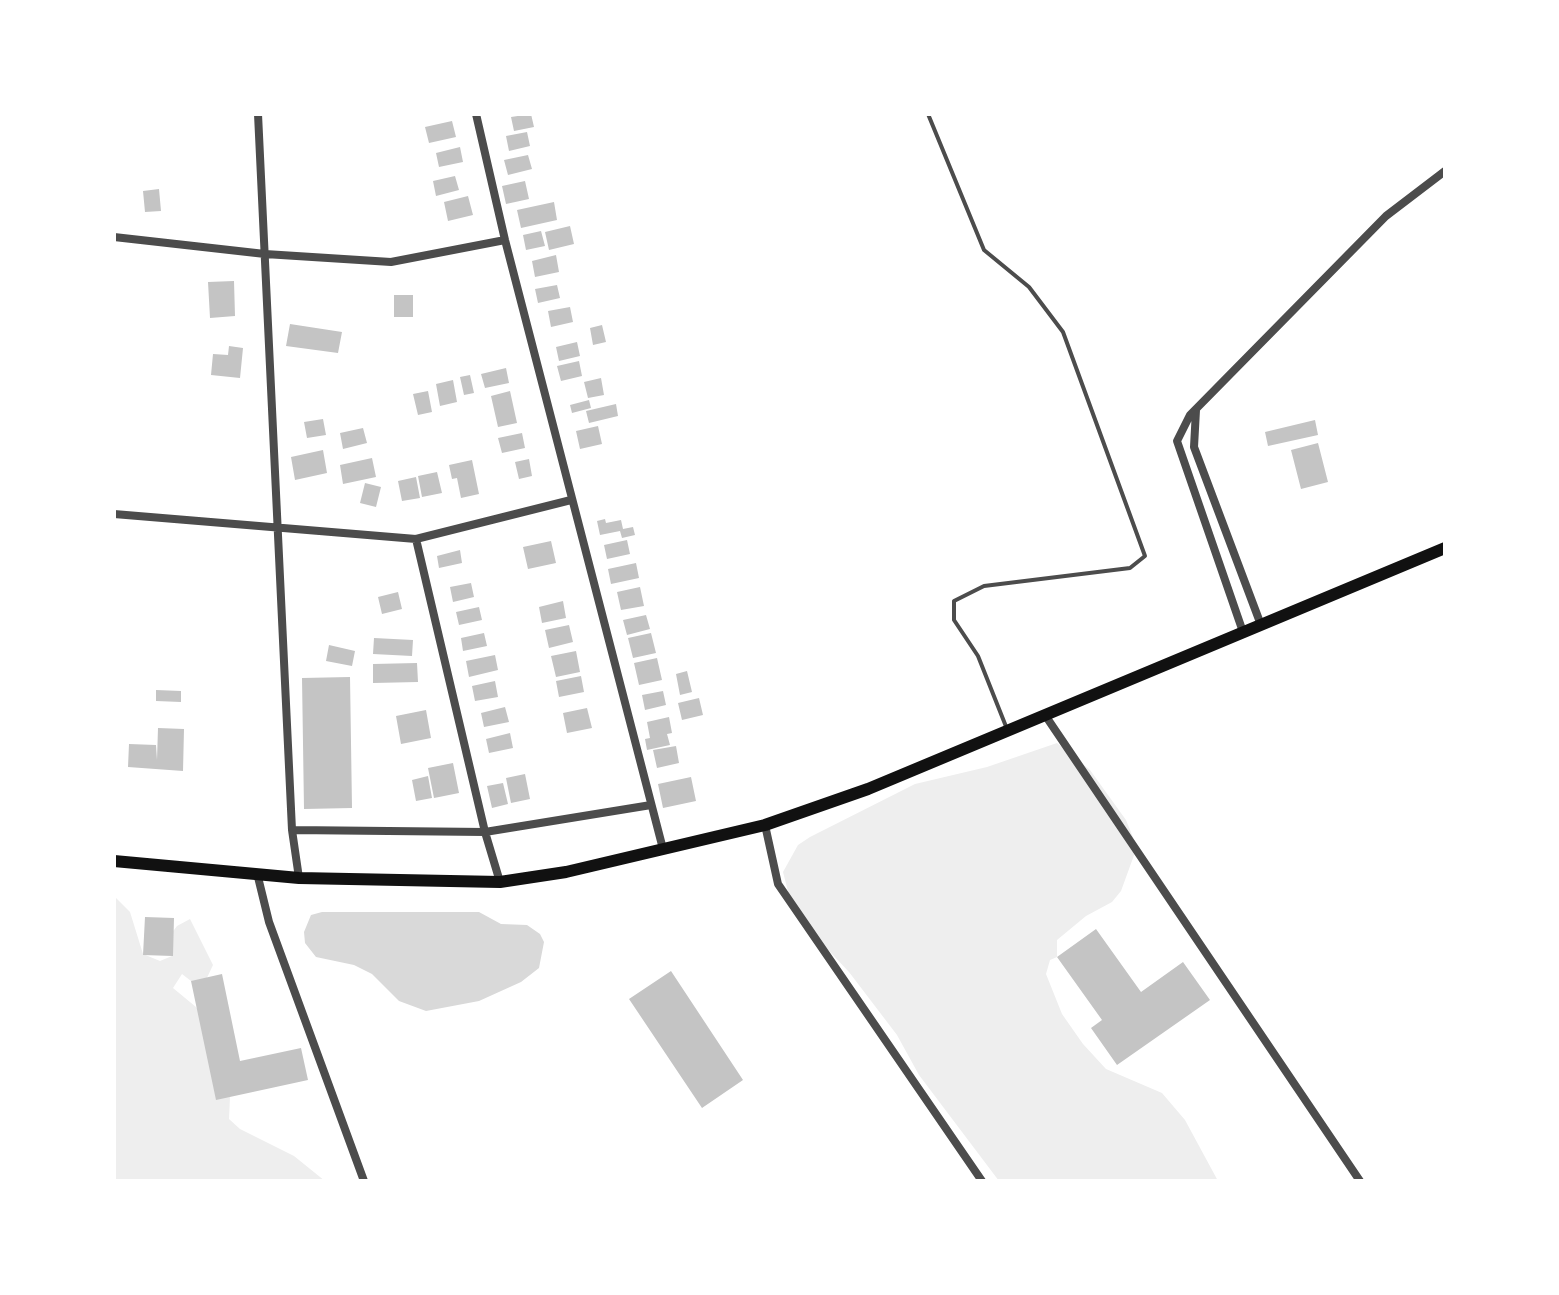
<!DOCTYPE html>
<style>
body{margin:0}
#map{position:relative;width:1559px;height:1295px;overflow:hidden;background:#fff;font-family:Signika,sans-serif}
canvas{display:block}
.frame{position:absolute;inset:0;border:116px solid #fff;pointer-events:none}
</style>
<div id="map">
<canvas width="1559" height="1295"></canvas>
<div class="frame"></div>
</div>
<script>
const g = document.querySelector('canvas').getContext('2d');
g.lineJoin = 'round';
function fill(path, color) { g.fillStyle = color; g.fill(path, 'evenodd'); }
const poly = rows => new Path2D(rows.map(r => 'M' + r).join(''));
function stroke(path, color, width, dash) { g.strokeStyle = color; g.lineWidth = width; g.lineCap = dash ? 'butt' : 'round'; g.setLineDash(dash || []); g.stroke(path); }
fill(poly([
 [1057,743,1090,770,1126,820,1137,847,1121,891,1112,902,1086,916,1057,940,1057,957,1050,960,1046,974,1062,1014,1083,1044,1106,1069,1162,1093,1185,1120,1218,1181,999,1181,919,1075,897,1035,849,972,816,937,790,899,783,872,798,845,810,837,915,784,987,767],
 [114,896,130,912,143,954,160,961,172,956,168,938,177,926,190,919,213,965,205,982,191,981,182,974,173,988,196,1007,221,1046,231,1075,229,1119,240,1129,294,1156,325,1181,114,1181]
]), '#eee');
fill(poly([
 [322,912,479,912,501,924,527,925,540,934,544,942,539,968,521,982,479,1001,426,1011,399,1001,372,974,354,965,316,957,305,943,304,932,311,915]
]), '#d9d9d9');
fill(poly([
 [531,114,534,127,514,131,511,117],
 [452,121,456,137,429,143,425,127],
 [527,132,530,146,509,151,506,136],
 [460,147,463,162,439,167,436,153],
 [528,155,532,169,508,175,504,160],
 [455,176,459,190,436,196,433,181],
 [525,181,529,199,506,204,502,186],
 [159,189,161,211,145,212,143,191],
 [468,196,473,215,448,221,444,202],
 [554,202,557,220,521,228,517,210],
 [570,226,574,244,549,250,545,232],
 [541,231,545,246,526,250,523,235],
 [556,255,559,272,535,277,532,261],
 [234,281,235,316,210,318,208,282],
 [557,285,560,298,538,303,535,289],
 [394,295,413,295,413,317,394,317],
 [570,307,573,322,551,327,548,311],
 [290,324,342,332,338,353,286,346],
 [602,325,606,342,593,345,590,328],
 [577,342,580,356,559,361,556,347],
 [229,346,243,348,240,378,211,375,213,354,228,355],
 [579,361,582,376,561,381,557,366],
 [506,368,509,383,485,388,481,374],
 [470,375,474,393,464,395,460,377],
 [601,378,604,395,588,398,584,382],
 [453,380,457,402,440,406,436,384],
 [428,391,432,412,418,415,413,394],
 [510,391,517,423,498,427,491,396],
 [589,400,591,408,572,413,570,405],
 [616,404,618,416,589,423,586,411],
 [323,419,326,435,307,438,304,422],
 [1315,420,1318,435,1268,446,1265,432],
 [598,426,602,444,580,449,576,431],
 [363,428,367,443,343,449,340,433],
 [522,433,525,448,502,453,498,438],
 [1318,443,1328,482,1301,489,1291,450],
 [323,450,327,473,295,480,291,457],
 [372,458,376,477,343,484,340,465],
 [529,459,532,476,519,479,515,462],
 [472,460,479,494,461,498,457,478,452,479,449,465],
 [437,472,442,493,422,497,418,476],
 [416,477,420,498,402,501,398,481],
 [365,483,381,487,376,507,360,503],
 [605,519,606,523,621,520,623,529,633,527,635,535,622,538,620,531,600,535,597,521],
 [627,540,630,554,607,559,604,545],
 [551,541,556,563,528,569,523,547],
 [460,550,462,563,439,568,437,556],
 [636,563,639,578,611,584,608,569],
 [471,583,474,597,453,602,450,587],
 [640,587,644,606,621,610,617,592],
 [398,592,402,609,382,614,378,597],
 [563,601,566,618,542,623,539,607],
 [479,607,482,620,459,625,456,612],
 [646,615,650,629,627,635,623,620],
 [569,625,573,642,549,648,545,630],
 [484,633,487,646,463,651,461,638],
 [651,633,656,653,633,658,628,638],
 [374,638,413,640,412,656,373,654],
 [329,645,355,651,352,666,326,661],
 [576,651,580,672,556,677,551,656],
 [495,655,498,670,469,677,466,661],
 [657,658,662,680,639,685,634,663],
 [417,663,418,682,373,683,373,664],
 [687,671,692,692,680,695,676,674],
 [581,676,584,692,559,697,556,681],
 [350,677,352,808,304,809,302,678],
 [495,681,498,697,475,701,472,686],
 [156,690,181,691,181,702,156,701],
 [663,691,666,705,645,710,642,695],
 [699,698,703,715,682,720,678,703],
 [505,707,509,722,484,727,481,713],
 [587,708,592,728,567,733,563,713],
 [426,710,431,738,401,744,396,716],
 [669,717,672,733,667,734,670,745,647,750,645,739,650,738,647,722],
 [158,728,184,729,183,771,128,767,129,744,156,745,157,760],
 [510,733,513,748,489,753,486,739],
 [676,746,679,763,657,768,653,750],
 [453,763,459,793,434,798,428,768],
 [525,774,530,799,511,803,506,778],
 [428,776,432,798,416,801,412,780],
 [691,777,696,801,663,808,658,784],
 [503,783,508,804,492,808,487,786],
 [145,917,174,918,173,956,143,955],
 [1096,929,1141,992,1183,962,1210,1000,1117,1065,1091,1028,1102,1020,1057,957],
 [671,971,743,1080,702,1108,629,999],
 [222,974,240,1061,301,1048,308,1080,216,1100,191,981]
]), '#c4c4c4');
stroke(poly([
 [928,114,984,250,1029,287,1063,332,1145,556,1130,568,984,586,954,601,954,620,978,656,1007,729]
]), '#4c4c4c', 4);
stroke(poly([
 [258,114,292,830,299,878],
 [476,114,505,240,663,849],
 [114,237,265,254,391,262,505,240],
 [1196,410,1194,447,1261,625],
 [114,514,416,539,485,832,500,882],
 [416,539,571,500],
 [1243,632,1177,441,1190,415,1386,216,1445,171],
 [1045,715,1360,1181],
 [765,825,778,884,982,1181],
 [292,830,485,832,651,805],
 [257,873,269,922,364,1181]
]), '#4c4c4c', 8);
stroke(poly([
 [114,861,299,878,500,882,566,872,765,825,868,789,1445,548]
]), '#111', 12);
</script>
